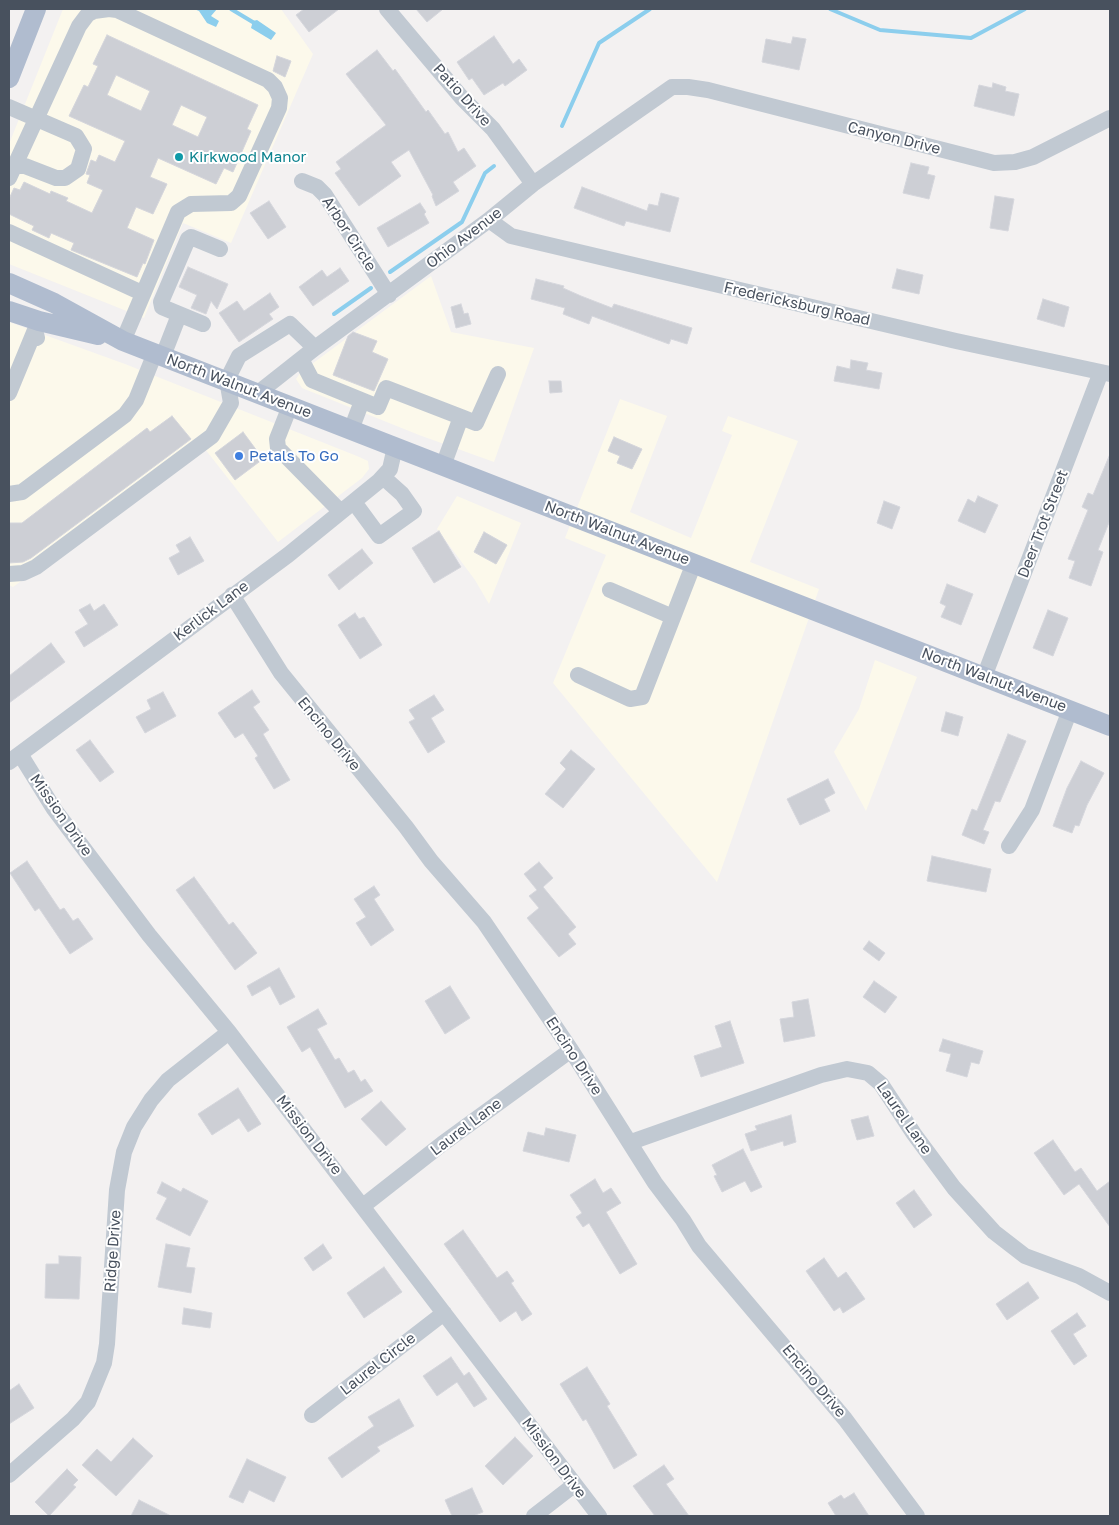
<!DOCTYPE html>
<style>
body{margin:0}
#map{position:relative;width:1119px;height:1525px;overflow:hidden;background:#f3f1f1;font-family:"Golos Text",sans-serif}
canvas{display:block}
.frame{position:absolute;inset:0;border:10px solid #48515e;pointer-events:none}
</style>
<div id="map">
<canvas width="1119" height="1525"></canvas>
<div class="frame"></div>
</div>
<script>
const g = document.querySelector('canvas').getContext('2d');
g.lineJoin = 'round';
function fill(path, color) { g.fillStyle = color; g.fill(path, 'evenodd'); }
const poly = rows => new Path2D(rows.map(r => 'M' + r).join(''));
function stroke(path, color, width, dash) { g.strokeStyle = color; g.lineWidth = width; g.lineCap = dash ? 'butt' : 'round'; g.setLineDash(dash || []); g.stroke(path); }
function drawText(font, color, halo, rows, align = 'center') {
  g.font = font + ' "Golos Text",sans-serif'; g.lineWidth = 4; g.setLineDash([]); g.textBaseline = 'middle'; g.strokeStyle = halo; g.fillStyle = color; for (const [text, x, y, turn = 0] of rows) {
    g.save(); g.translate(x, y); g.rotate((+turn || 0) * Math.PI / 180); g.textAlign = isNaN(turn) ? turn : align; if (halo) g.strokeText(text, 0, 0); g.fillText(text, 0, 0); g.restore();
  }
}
fill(poly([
 [63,9,281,9,313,54,231,243,183,223,144,318,9,264,9,144],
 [431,276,451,332,534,348,494,462,419,435,302,388,296,379,301,372],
 [9,322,125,364,357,456,368,461,369,469,362,478,278,542,205,449,13,587,9,585],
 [620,399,667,416,630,512,691,538,732,435,722,431,728,416,798,441,750,562,819,589,717,882,553,683,606,555,565,538],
 [457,496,521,523,489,604,475,580,437,529],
 [875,660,917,677,866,811,834,752,859,709]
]), '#fcf9eb');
fill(poly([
 [194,9,217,9,211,16,219,21,216,27,207,23,199,11],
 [257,20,276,33,271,40,251,28,253,21]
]), '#8cceed');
stroke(poly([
 [231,9,256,24],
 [830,9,880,30,971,38,1025,9],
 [562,126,599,43,650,9],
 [390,272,462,222,485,173,494,166],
 [334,314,371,288]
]), '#8cceed', 4);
const building = poly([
 [304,9,339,9,309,32,296,15,304,9],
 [416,9,443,9,427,22,416,9],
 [107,35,258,105,247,129,251,131,233,172,224,168,216,184,158,158,150,177,167,184,153,214,136,207,127,228,154,240,145,264,143,263,137,277,71,250,74,243,51,233,49,238,32,230,34,226,9,214,9,199,14,188,20,190,24,182,50,194,51,191,68,198,66,201,92,213,103,190,87,183,90,175,86,174,91,160,96,162,99,155,115,162,125,141,69,116,84,85,88,87,98,66,93,64,107,35],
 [116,75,150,91,141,111,107,95,116,75],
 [181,105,207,117,198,137,172,125,181,105],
 [494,36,513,64,519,59,527,70,505,86,503,83,484,95,472,78,469,80,457,62,494,36],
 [793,37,806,39,799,70,762,62,766,39,791,44,793,37],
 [377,50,393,71,395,69,426,112,428,110,445,134,448,132,458,152,464,148,476,166,453,182,459,191,436,206,432,196,433,195,409,150,391,162,401,176,359,206,335,173,341,169,336,162,386,125,346,74,377,50],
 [277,56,291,61,285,77,273,71,277,56],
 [993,83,1006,87,1005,91,1019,94,1014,116,974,106,979,85,992,88,993,83],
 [911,163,929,167,927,174,935,176,929,199,903,193,911,163],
 [582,187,647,211,649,204,658,206,661,193,679,198,670,232,626,221,624,226,574,208,582,187],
 [995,196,1014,199,1008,231,990,228,995,196],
 [269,201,286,227,268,239,250,213,269,201],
 [420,203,426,212,424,214,429,223,388,247,377,228,420,203],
 [188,267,228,284,217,309,211,301,206,314,191,308,197,295,179,287,188,267],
 [340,268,349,281,313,306,299,287,322,270,327,277,340,268],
 [897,269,923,275,919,294,892,288,897,269],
 [536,279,564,286,563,288,581,296,612,308,614,304,692,328,687,344,671,339,669,344,592,316,589,324,563,314,565,308,531,299,536,279],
 [270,293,279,307,269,314,273,319,239,342,219,313,237,301,244,311,270,293],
 [1043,299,1069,307,1064,327,1037,319,1043,299],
 [461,304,464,314,468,313,471,324,456,328,451,307,461,304],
 [353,332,377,341,372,352,388,359,374,391,333,375,348,336,353,332],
 [851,360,868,363,866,370,882,373,879,389,834,381,837,366,850,369,851,360],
 [549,381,561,381,562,392,550,393,549,381],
 [172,416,191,439,31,558,23,562,9,563,9,523,22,523,147,428,150,432,172,416],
 [243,432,263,459,235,480,215,453,243,432],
 [614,437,642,449,632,469,617,463,620,456,608,451,614,437],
 [1110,454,1110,520,1098,550,1103,552,1091,586,1069,578,1075,561,1068,559,1088,510,1082,507,1088,493,1093,495,1110,454],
 [978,496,998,505,985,533,958,521,968,499,975,503,978,496],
 [884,501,900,507,892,529,877,523,884,501],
 [439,531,461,567,434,583,412,548,439,531],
 [484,532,507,545,496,564,474,552,484,532],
 [190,537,204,561,178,575,169,558,180,552,176,545,190,537],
 [362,549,373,563,339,590,328,575,362,549],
 [947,584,973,594,961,625,941,617,946,606,940,603,947,584],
 [90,604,94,611,104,604,118,625,84,647,75,632,88,624,79,610,90,604],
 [1048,610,1068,618,1053,656,1033,648,1048,610],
 [355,613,359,619,364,617,382,645,360,659,338,625,355,613],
 [51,643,65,662,9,703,9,676,51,643],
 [252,690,260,702,253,707,269,730,263,734,290,780,274,789,255,758,258,756,243,733,235,738,218,713,252,690],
 [163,692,176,716,145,733,136,717,151,709,147,700,163,692],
 [434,695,444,710,431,718,445,742,428,753,409,722,415,719,409,710,434,695],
 [946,712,963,717,958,736,941,731,946,712],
 [1008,734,1026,741,1000,802,995,801,983,830,989,832,984,844,962,835,972,809,977,811,1008,734],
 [90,740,114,772,100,782,76,750,90,740],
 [571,750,595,769,563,808,545,794,566,769,560,763,571,750],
 [1081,761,1104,773,1087,805,1079,826,1075,825,1072,833,1053,826,1067,788,1081,761],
 [828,779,835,793,824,799,830,811,800,825,787,799,828,779],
 [932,856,991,869,986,892,927,881,932,856],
 [27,861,60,910,64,908,73,921,78,918,93,939,70,954,39,908,35,911,10,873,27,861],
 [539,862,553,878,543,887,576,927,568,934,576,944,559,957,527,918,539,908,529,896,537,890,524,874,539,862],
 [194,877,229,925,233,922,257,953,235,970,176,890,194,877],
 [374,886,380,895,374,899,394,930,371,946,356,923,366,917,354,899,374,886],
 [869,941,885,953,879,961,863,949,869,941],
 [279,968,295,997,280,1005,270,986,252,996,247,986,279,968],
 [874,981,897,997,885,1013,863,997,874,981],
 [450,986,470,1018,445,1034,425,1001,450,986],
 [808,999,815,1036,784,1042,780,1019,794,1017,792,1002,808,999],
 [318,1009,327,1024,317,1029,335,1060,339,1058,348,1073,354,1070,361,1082,365,1079,373,1091,345,1108,310,1047,302,1052,287,1027,318,1009],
 [730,1021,744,1063,701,1077,694,1056,722,1047,715,1026,730,1021],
 [943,1039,983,1051,979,1064,971,1062,967,1077,946,1071,951,1054,939,1051,943,1039],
 [238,1088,261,1124,248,1132,239,1118,212,1135,198,1114,238,1088],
 [381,1101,406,1129,386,1146,361,1119,381,1101],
 [791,1115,796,1142,784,1146,783,1141,751,1151,745,1134,757,1130,755,1126,791,1115],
 [868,1116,874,1136,857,1140,851,1120,868,1116],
 [546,1128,576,1135,569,1162,523,1151,528,1132,544,1136,546,1128],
 [1053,1140,1075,1172,1081,1168,1097,1191,1110,1181,1110,1227,1079,1184,1064,1195,1034,1153,1053,1140],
 [743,1149,762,1187,751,1192,745,1181,722,1192,714,1176,717,1175,712,1165,743,1149],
 [595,1179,603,1193,611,1188,621,1203,606,1212,637,1264,620,1274,589,1223,583,1227,576,1217,582,1213,570,1195,595,1179],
 [162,1182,181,1192,183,1188,208,1201,190,1236,156,1219,167,1198,157,1193,162,1182],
 [914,1190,932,1215,914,1228,896,1203,914,1190],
 [463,1230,497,1278,507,1271,514,1281,511,1283,532,1314,522,1321,516,1311,500,1322,444,1244,463,1230],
 [166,1244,190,1248,186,1267,195,1268,191,1293,158,1287,166,1244],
 [323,1244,332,1258,313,1271,304,1258,323,1244],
 [59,1256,81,1257,79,1299,45,1298,46,1264,59,1264,59,1256],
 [824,1258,838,1278,846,1272,865,1299,843,1313,840,1307,834,1311,806,1271,824,1258],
 [384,1267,402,1292,364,1318,347,1293,384,1267],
 [1028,1282,1039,1298,1007,1320,996,1304,1028,1282],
 [184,1308,212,1313,210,1328,182,1324,184,1308],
 [1077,1313,1086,1326,1073,1334,1087,1356,1074,1365,1051,1331,1077,1313],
 [451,1357,464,1376,469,1372,487,1399,474,1407,457,1382,437,1396,423,1376,451,1357],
 [587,1367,610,1404,607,1406,637,1455,614,1469,586,1419,583,1421,560,1384,587,1367],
 [19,1384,34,1408,9,1424,9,1391,19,1384],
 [399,1399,414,1426,377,1447,380,1451,342,1478,328,1458,374,1426,368,1417,399,1399],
 [515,1437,533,1456,503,1485,485,1466,515,1437],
 [133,1438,153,1456,116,1496,82,1465,97,1449,111,1462,133,1438],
 [247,1459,286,1477,274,1502,249,1490,243,1503,229,1497,247,1459],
 [664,1465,674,1479,666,1484,689,1516,655,1516,633,1486,664,1465],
 [67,1469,78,1480,73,1485,76,1487,49,1516,35,1502,67,1469],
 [472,1488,483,1512,473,1516,452,1516,445,1500,472,1488],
 [854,1493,869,1516,836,1516,828,1503,841,1495,844,1499,854,1493],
 [139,1500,171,1516,131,1516,139,1500]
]);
fill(building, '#cdcfd5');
stroke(building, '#d5d6dc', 1);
stroke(poly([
 [387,9,462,98,493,129,533,184],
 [9,107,76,136,84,149,78,169,65,178,56,178,25,166,9,166],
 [9,178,79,26,88,14,94,11,109,9,117,10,268,80,275,87,280,98,279,108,239,196,231,203,191,204,178,212,123,341],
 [302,181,317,187,325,195,389,295],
 [489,220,511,236,956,341,1110,374],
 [9,232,142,293],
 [203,324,162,307,161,302,188,239,191,237,220,249],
 [163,356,179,315],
 [301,359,312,380,378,407,386,388,461,417],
 [9,393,35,330,37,338],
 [258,393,315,348,489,220,533,184,672,87,688,87,708,90,994,163,1015,162,1033,157,1110,118],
 [290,406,277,439,278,448,340,511],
 [351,430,362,401],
 [443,466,461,417,476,423,498,374],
 [9,494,22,492,125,415,136,400,155,353],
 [354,502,379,536,414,511,402,494,383,477],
 [9,574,23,573,36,567,212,436,231,403,227,380,239,356,290,324,315,348],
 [610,590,673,617],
 [232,595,281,673,406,827,431,861,484,922,571,1050,655,1183,683,1220,699,1246,845,1419,917,1516],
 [578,675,630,699,642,697,694,563],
 [984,677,1101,372],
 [20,754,54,809,149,935,229,1032,599,1516],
 [9,762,288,555,379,481,390,469,395,447],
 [1009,846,1032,810,1070,710],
 [631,1142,821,1075,847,1069,868,1073,881,1084,914,1134,954,1188,994,1232,1025,1256,1079,1276,1110,1293],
 [363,1206,442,1144,571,1050],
 [312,1415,444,1313],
 [9,1475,73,1419,88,1402,104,1363,107,1344,117,1190,124,1152,134,1127,151,1100,168,1080,229,1032],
 [534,1516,574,1485]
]), '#c1c9d2', 16);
stroke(poly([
 [9,78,36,9],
 [9,283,54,303,123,341,1110,726],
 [9,311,39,321,98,335]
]), '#b0bccf', 20);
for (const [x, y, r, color] of [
 [179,157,5,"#0f9aa8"],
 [239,456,5,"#3f7fe0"]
]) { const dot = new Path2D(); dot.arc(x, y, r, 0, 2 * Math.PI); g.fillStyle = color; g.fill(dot); stroke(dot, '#fff', 2); }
drawText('15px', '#48515e', '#fff', [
 ["Patio Drive",462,95,48],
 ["Canyon Drive",894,138,14],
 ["Arbor Circle",349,234,57],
 ["Ohio Avenue",464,238,-37],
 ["Fredericksburg Road",797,304,13],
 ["North Walnut Avenue",239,386,21],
 ["Deer Trot Street",1043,524,-69],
 ["North Walnut Avenue",617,533,21],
 ["Kerlick Lane",211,611,-37],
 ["North Walnut Avenue",994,680,21],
 ["Encino Drive",329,734,51],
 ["Mission Drive",61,815,55],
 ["Encino Drive",574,1056,57],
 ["Laurel Lane",904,1118,55],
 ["Laurel Lane",466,1127,-37],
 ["Mission Drive",309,1135,52],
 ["Ridge Drive",113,1251,-86],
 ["Laurel Circle",378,1364,-38],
 ["Encino Drive",814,1381,50],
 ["Mission Drive",554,1458,53]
]);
drawText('15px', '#0d838f', '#fff', [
 ["Kirkwood Manor",189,157]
], 'left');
drawText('15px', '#366cbe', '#fff', [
 ["Petals To Go",249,456]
], 'left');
</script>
